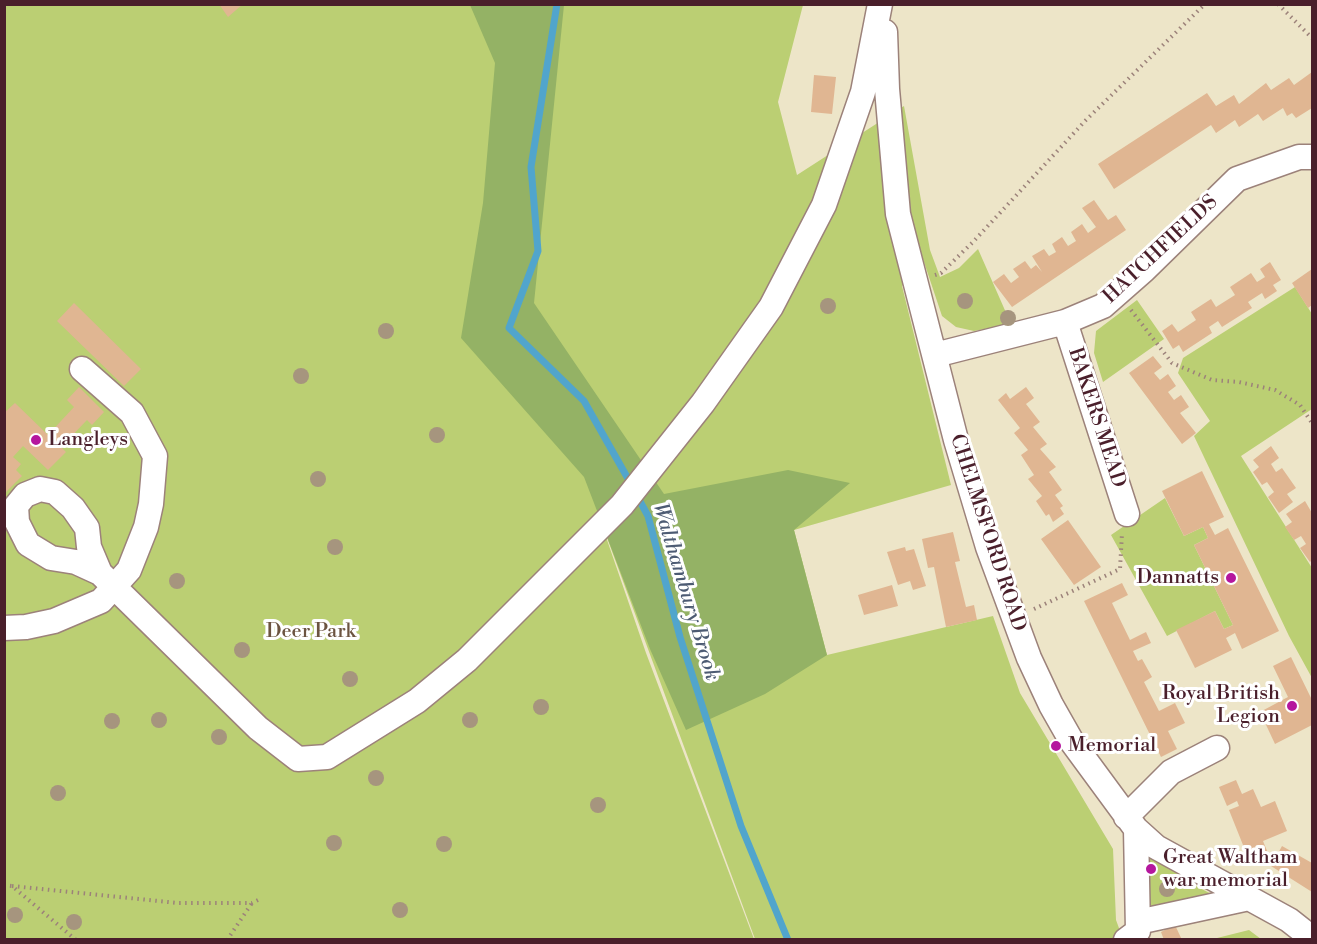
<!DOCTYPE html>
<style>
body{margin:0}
#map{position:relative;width:1317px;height:944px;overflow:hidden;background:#ede5c8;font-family:"Libre Bodoni",serif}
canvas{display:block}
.frame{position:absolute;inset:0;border:6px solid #4a1f2b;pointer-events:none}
</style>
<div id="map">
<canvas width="1317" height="944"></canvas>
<div class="frame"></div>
</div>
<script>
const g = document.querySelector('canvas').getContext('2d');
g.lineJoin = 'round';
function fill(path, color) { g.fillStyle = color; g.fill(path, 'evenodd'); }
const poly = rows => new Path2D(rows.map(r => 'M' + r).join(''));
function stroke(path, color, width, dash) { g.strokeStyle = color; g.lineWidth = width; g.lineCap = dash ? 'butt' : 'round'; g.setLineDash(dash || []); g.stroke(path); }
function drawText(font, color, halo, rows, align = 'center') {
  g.font = font + ' "Libre Bodoni",serif'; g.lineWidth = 6; g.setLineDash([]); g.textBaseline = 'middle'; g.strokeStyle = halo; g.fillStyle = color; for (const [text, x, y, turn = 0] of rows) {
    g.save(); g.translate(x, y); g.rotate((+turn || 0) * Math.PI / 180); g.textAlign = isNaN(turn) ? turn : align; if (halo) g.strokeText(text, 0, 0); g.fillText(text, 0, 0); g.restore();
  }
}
fill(poly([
 [4,5,803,5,778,102,797,175,904,106,930,250,940,277,959,268,978,249,1011,324,974,331,956,327,942,316,923,259,902,286,951,485,794,530,827,655,993,616,1020,693,1113,849,1116,920,1123,939,755,939,596,508,646,653,754,939,5,939],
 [1295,287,1312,314,1312,409,1241,456,1312,568,1312,678,1289,636,1194,436,1210,421,1178,373,1183,358],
 [1137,300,1164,339,1103,382,1094,353,1096,331],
 [1165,498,1184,536,1203,527,1208,538,1194,545,1233,625,1224,629,1215,611,1167,636,1111,535],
 [1142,848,1190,883,1225,901,1145,911],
 [1249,930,1261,939,1213,939]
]), '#bbcf73');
fill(poly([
 [470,5,564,5,534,303,664,494,788,470,850,483,794,530,827,655,765,694,686,730,650,649,584,477,461,338,483,203,495,63]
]), '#94b265');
stroke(poly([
 [557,4,531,167,538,251,509,328,584,401,631,484],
 [636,494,648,516,680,637,741,826,788,940]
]), '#51a5cc', 7);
fill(poly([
 [219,4,243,4,228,17],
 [1312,72,1312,108,1296,118,1292,113,1287,116,1283,108,1263,121,1258,114,1239,127,1235,120,1216,133,1211,125,1114,189,1098,164,1207,93,1216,106,1234,95,1239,104,1266,83,1271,90,1289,78,1294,85],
 [814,75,836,77,832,114,811,112],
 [1094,200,1108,220,1116,215,1126,230,1012,307,993,282,1004,274,1011,283,1019,277,1013,269,1025,261,1031,269,1036,265,1042,272,1032,256,1044,249,1049,256,1056,252,1052,244,1062,237,1068,246,1076,241,1071,232,1082,224,1088,233,1096,227,1082,208],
 [1270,262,1281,280,1273,285,1277,291,1265,299,1262,293,1248,302,1252,308,1222,327,1218,321,1209,327,1212,333,1183,352,1179,345,1173,349,1162,331,1172,324,1178,332,1196,320,1191,312,1211,299,1216,307,1235,295,1230,287,1251,273,1257,282,1265,277,1260,269],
 [1312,269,1312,305,1308,308,1292,283],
 [74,303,141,369,124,386,57,321],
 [1153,356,1162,367,1154,373,1160,380,1168,374,1176,386,1168,392,1174,400,1181,395,1189,407,1180,413,1196,433,1182,444,1129,373],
 [79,387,104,412,92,425,87,420,61,447,66,452,48,470,23,446,13,457,21,464,16,470,22,476,4,494,4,413,15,403,48,435,74,407,67,400],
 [1026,387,1034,398,1026,404,1040,422,1033,427,1047,444,1040,449,1056,467,1049,472,1062,490,1055,495,1063,506,1060,508,1064,514,1053,522,1049,514,1046,516,1036,501,1042,496,1028,479,1034,475,1021,455,1028,450,1014,433,1020,428,998,400,1006,393,1010,399],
 [1271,446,1279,458,1271,464,1276,472,1282,468,1296,488,1287,494,1293,502,1279,513,1268,497,1274,492,1267,482,1262,485,1253,472,1259,467,1253,460],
 [1202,471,1224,517,1209,524,1215,535,1228,528,1279,631,1242,649,1235,633,1226,638,1232,650,1195,668,1176,630,1215,611,1224,629,1233,625,1194,545,1208,538,1203,527,1184,536,1162,491],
 [1305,501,1312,513,1312,560,1310,562,1300,548,1306,544,1301,536,1294,540,1285,527,1292,522,1286,514],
 [1068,520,1101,567,1074,585,1041,539],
 [953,532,960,561,955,562,966,607,974,605,977,620,946,627,934,567,928,568,922,539],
 [905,547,906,551,914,549,926,586,913,590,910,581,898,585,887,552],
 [1122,583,1128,595,1112,603,1130,640,1146,632,1151,643,1133,651,1138,661,1142,659,1152,677,1144,682,1159,711,1175,703,1185,723,1168,731,1177,749,1161,757,1084,601],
 [892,585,898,606,864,615,858,595],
 [1291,657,1312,700,1312,725,1275,744,1260,712,1288,697,1273,666],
 [1236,780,1242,794,1253,789,1261,807,1275,801,1287,831,1263,841,1268,853,1249,860,1229,810,1239,806,1237,801,1227,806,1219,787],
 [1282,846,1312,863,1312,892,1271,866],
 [1175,925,1182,940,1164,940,1161,932]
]), '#e0b692');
const minor = poly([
 [885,32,887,89,898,214,956,440,988,547,1029,658,1051,705,1072,742,1136,829,1156,847,1289,920,1312,938],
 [1065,322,1127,514],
 [935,355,1065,322,1103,306,1144,270,1237,179,1299,157,1312,157],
 [100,573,89,547,87,528,73,508,55,492,40,489,25,495,16,506,17,522,28,544,51,558,76,562,100,573,258,728,298,759,327,757,417,701,467,660,622,505,703,403,771,307,824,205,863,92,880,4],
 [4,628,26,627,54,621,101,601,129,570,146,527,151,504,155,456,132,413,82,369],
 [1126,817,1171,772,1217,748],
 [1138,922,1249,898],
 [1126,940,1138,931,1136,829]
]);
stroke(minor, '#9c827a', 27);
stroke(poly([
 [1278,4,1312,38],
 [935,275,941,273,973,242,1086,120,1205,4],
 [1131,310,1172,363,1212,380,1239,382,1275,390,1300,405,1312,423],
 [1034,609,1120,569,1122,533],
 [4,885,12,886,76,940],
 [12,886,178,903,252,903,258,900],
 [227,940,252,903]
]), '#9c827a', 4, [1.5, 4.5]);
stroke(minor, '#fff', 24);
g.fillStyle = '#a6957e';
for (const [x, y] of [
 [965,301],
 [828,306],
 [1008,318],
 [386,331],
 [301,376],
 [437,435],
 [318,479],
 [335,547],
 [177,581],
 [242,650],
 [350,679],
 [541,707],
 [159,720],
 [470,720],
 [112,721],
 [219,737],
 [376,778],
 [58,793],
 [598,805],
 [334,843],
 [444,844],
 [1167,889],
 [400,910],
 [15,915],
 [74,922]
]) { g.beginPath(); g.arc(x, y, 8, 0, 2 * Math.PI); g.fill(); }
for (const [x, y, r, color] of [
 [36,440,6,"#b5179e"],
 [1231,578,6,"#b5179e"],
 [1292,706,6,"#b5179e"],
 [1056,746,6,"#b5179e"],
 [1151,869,6,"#b5179e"]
]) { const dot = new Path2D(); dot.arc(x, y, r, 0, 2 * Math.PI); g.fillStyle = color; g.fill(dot); stroke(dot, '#fff', 2); }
drawText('20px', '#4a1f2b', '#fff', [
 ["HATCHFIELDS",1161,250,-43],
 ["BAKERS MEAD",1096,418,72],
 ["CHELMSFORD ROAD",987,533,72]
]);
drawText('20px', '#4a1f2b', '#fff', [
 ["Langleys",48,440],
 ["Dannatts",1219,578,"right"],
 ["Royal British",1280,694,"right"],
 ["Legion",1280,717,"right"],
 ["Memorial",1068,746],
 ["Great Waltham",1163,858],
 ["war memorial",1163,881]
], 'left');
drawText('20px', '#6c5441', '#fff', [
 ["Deer Park",311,632]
]);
drawText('italic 21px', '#4d5b73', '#fff', [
 ["Walthambury Brook",685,592,73]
]);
</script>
